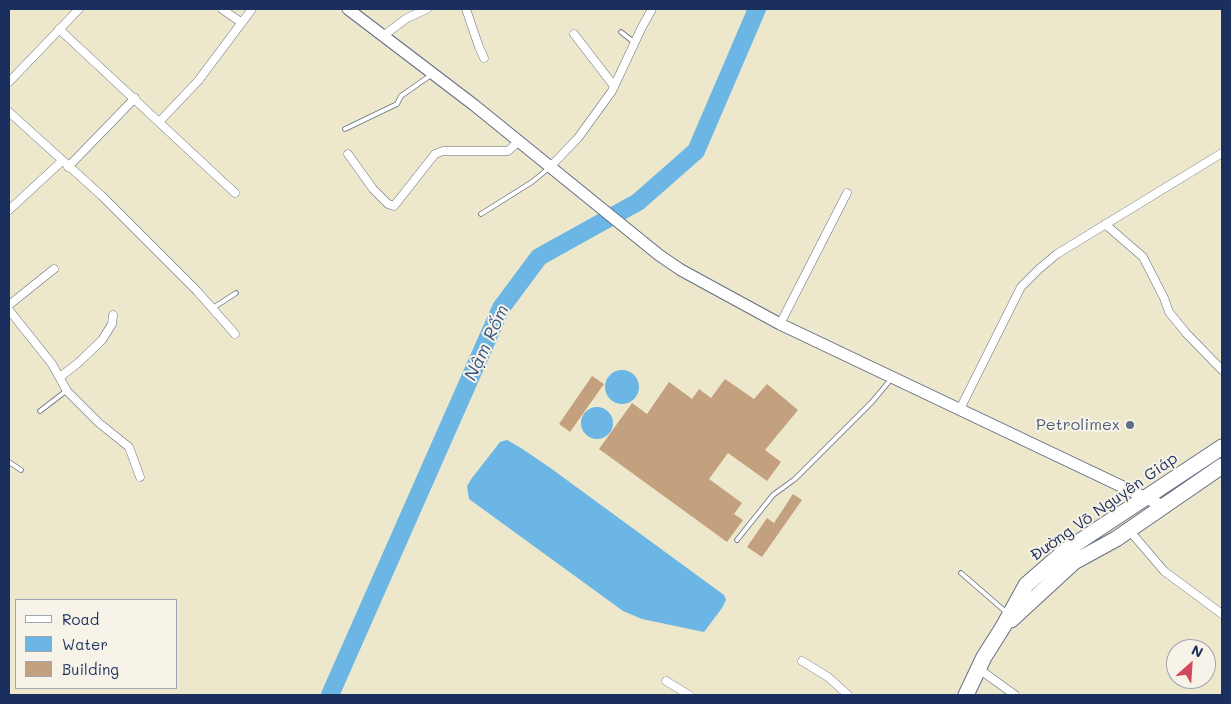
<!DOCTYPE html>
<meta charset="utf-8">
<style>
body{margin:0}
#map{position:relative;width:1231px;height:704px;overflow:hidden;background:#ede7cc;font-family:Mali,sans-serif}
canvas{display:block}
.frame{position:absolute;inset:0;border:10px solid #1b2f5e;pointer-events:none}
.legend{position:absolute;left:15px;top:599px;width:162px;height:90px;box-sizing:border-box;background:#f7f3e8;border:1px solid #9fa5b1;margin:0;padding:6px 9px;list-style:none;font-size:15px;color:#1b2f5e}
.legend li{display:flex;align-items:center;gap:10px;height:25px}
.legend b{width:25px;border:1px solid #9fa5b1}
.north{position:absolute;left:1166px;top:639px;width:50px;height:50px;box-sizing:border-box;background:#f7f3e8;border:1px solid #9fa5b1;border-radius:50%;rotate:26deg;font-size:14px;font-weight:700;line-height:20px;text-align:center;color:#1b2f5e}
.north::after{content:'';display:block;margin:auto;width:18px;height:22px;background:#d1495b;clip-path:polygon(50% 0,100% 100%,50% 72%,0 100%)}
</style>
<div id="map">
<canvas width="1231" height="704"></canvas>
<div class="frame"></div>
<ul class="legend">
<li><b style="height:6px;background:#fff"></b>Road</li>
<li><b style="height:14px;background:#6bb6e4"></b>Water</li>
<li><b style="height:14px;background:#c4a17e"></b>Building</li>
</ul>
<div class="north">N</div>
</div>
<script>
const g = document.querySelector('canvas').getContext('2d');
g.lineJoin = 'round';
function fill(path, color) { g.fillStyle = color; g.fill(path, 'evenodd'); }
const poly = rows => new Path2D(rows.map(r => 'M' + r).join(''));
function stroke(path, color, width, dash) { g.strokeStyle = color; g.lineWidth = width; g.lineCap = dash ? 'butt' : 'round'; g.setLineDash(dash || []); g.stroke(path); }
function drawText(font, color, halo, rows, align = 'center') {
  g.font = font + ' Mali,sans-serif'; g.lineWidth = 4; g.setLineDash([]); g.textBaseline = 'middle'; g.strokeStyle = halo; g.fillStyle = color; for (const [text, x, y, turn = 0] of rows) {
    g.save(); g.translate(x, y); g.rotate((+turn || 0) * Math.PI / 180); g.textAlign = isNaN(turn) ? turn : align; if (halo) g.strokeText(text, 0, 0); g.fillText(text, 0, 0); g.restore();
  }
}
fill(poly([
 '605 387a17 17 0 1 1 34 0a17 17 0 1 1-34 0Z',
 '581 423a16 16 0 1 1 32 0a16 16 0 1 1-32 0Z',
 [507,440,521,448,549,467,724,595,726,600,722,608,704,632,642,619,623,611,469,499,467,486,472,478,500,442]
]), '#6bb6e4');
stroke(poly([
 [330,695,501,308,539,257,638,202,696,151,757,9]
]), '#6bb6e4', 18);
fill(poly([
 [592,376,604,384,570,432,559,424],
 [725,379,754,399,767,384,798,410,765,450,781,462,767,481,728,453,709,479,742,503,734,514,743,520,727,542,599,449,632,403,647,414,669,382,692,399,699,389,711,398],
 [793,494,802,500,762,557,747,547,767,518,774,523]
]), '#c4a17e');
const lane = poly([
 [621,32,635,43],
 [345,129,397,104,401,96,431,75],
 [481,214,532,182,549,168],
 [213,308,236,293],
 [40,411,66,391],
 [9,462,21,470],
 [737,540,773,495,795,479,872,402,892,378],
 [961,573,1006,612]
]);
const street = poly([
 [222,9,242,23],
 [466,9,479,47,484,58],
 [59,29,235,193],
 [574,34,614,86],
 [383,36,407,18,427,9],
 [9,82,79,9],
 [9,112,102,196,197,291,235,334],
 [159,122,198,81,252,9],
 [348,154,373,189,388,204,394,206,435,154,443,151,508,151,519,141],
 [551,166,578,138,612,91,642,27,652,9],
 [68,167,135,98],
 [9,210,62,161],
 [1105,224,1143,257,1164,298,1169,312,1186,333,1222,370],
 [9,305,54,269],
 [9,310,52,364,67,391,99,423,129,447,140,477],
 [780,324,847,193],
 [60,377,78,363,102,340,112,324,113,315],
 [960,409,1021,287,1039,269,1057,254,1222,153],
 [1129,530,1164,571,1222,614],
 [802,661,828,677,848,695],
 [979,669,1015,695],
 [666,681,689,695]
]);
const secondary = poly([
 [348,9,474,105,659,255,681,270,780,324,1163,506]
]);
const highway = poly([
 [1011,620,1074,562,1116,539,1222,466],
 [966,695,984,657,1003,627,1026,585,1065,551,1222,447]
]);
stroke(lane, '#646f84', 5.5);
stroke(street, '#646f84', 9);
stroke(secondary, '#646f84', 13);
stroke(highway, '#646f84', 17);
stroke(lane, '#fff', 4);
stroke(street, '#fff', 8);
stroke(secondary, '#fff', 11);
stroke(highway, '#fff', 15);
for (const [x, y, r, color] of [
 [1130,425,5,"#5c6f8a"]
]) { const dot = new Path2D(); dot.arc(x, y, r, 0, 2 * Math.PI); g.fillStyle = color; g.fill(dot); stroke(dot, '#f7f3e8', 2); }
drawText('16px', '#4e5e75', '#f7f3e8', [
 ["Petrolimex",1120,425]
], 'right');
drawText('16px', '#1b2f5e', '#f7f3e8', [
 ["Đường Võ Nguyên Giáp",1104,507,-35]
]);
drawText('italic 18px', '#335886', '#f7f3e8', [
 ["Nậm Rốm",487,343,-65]
]);
</script>
